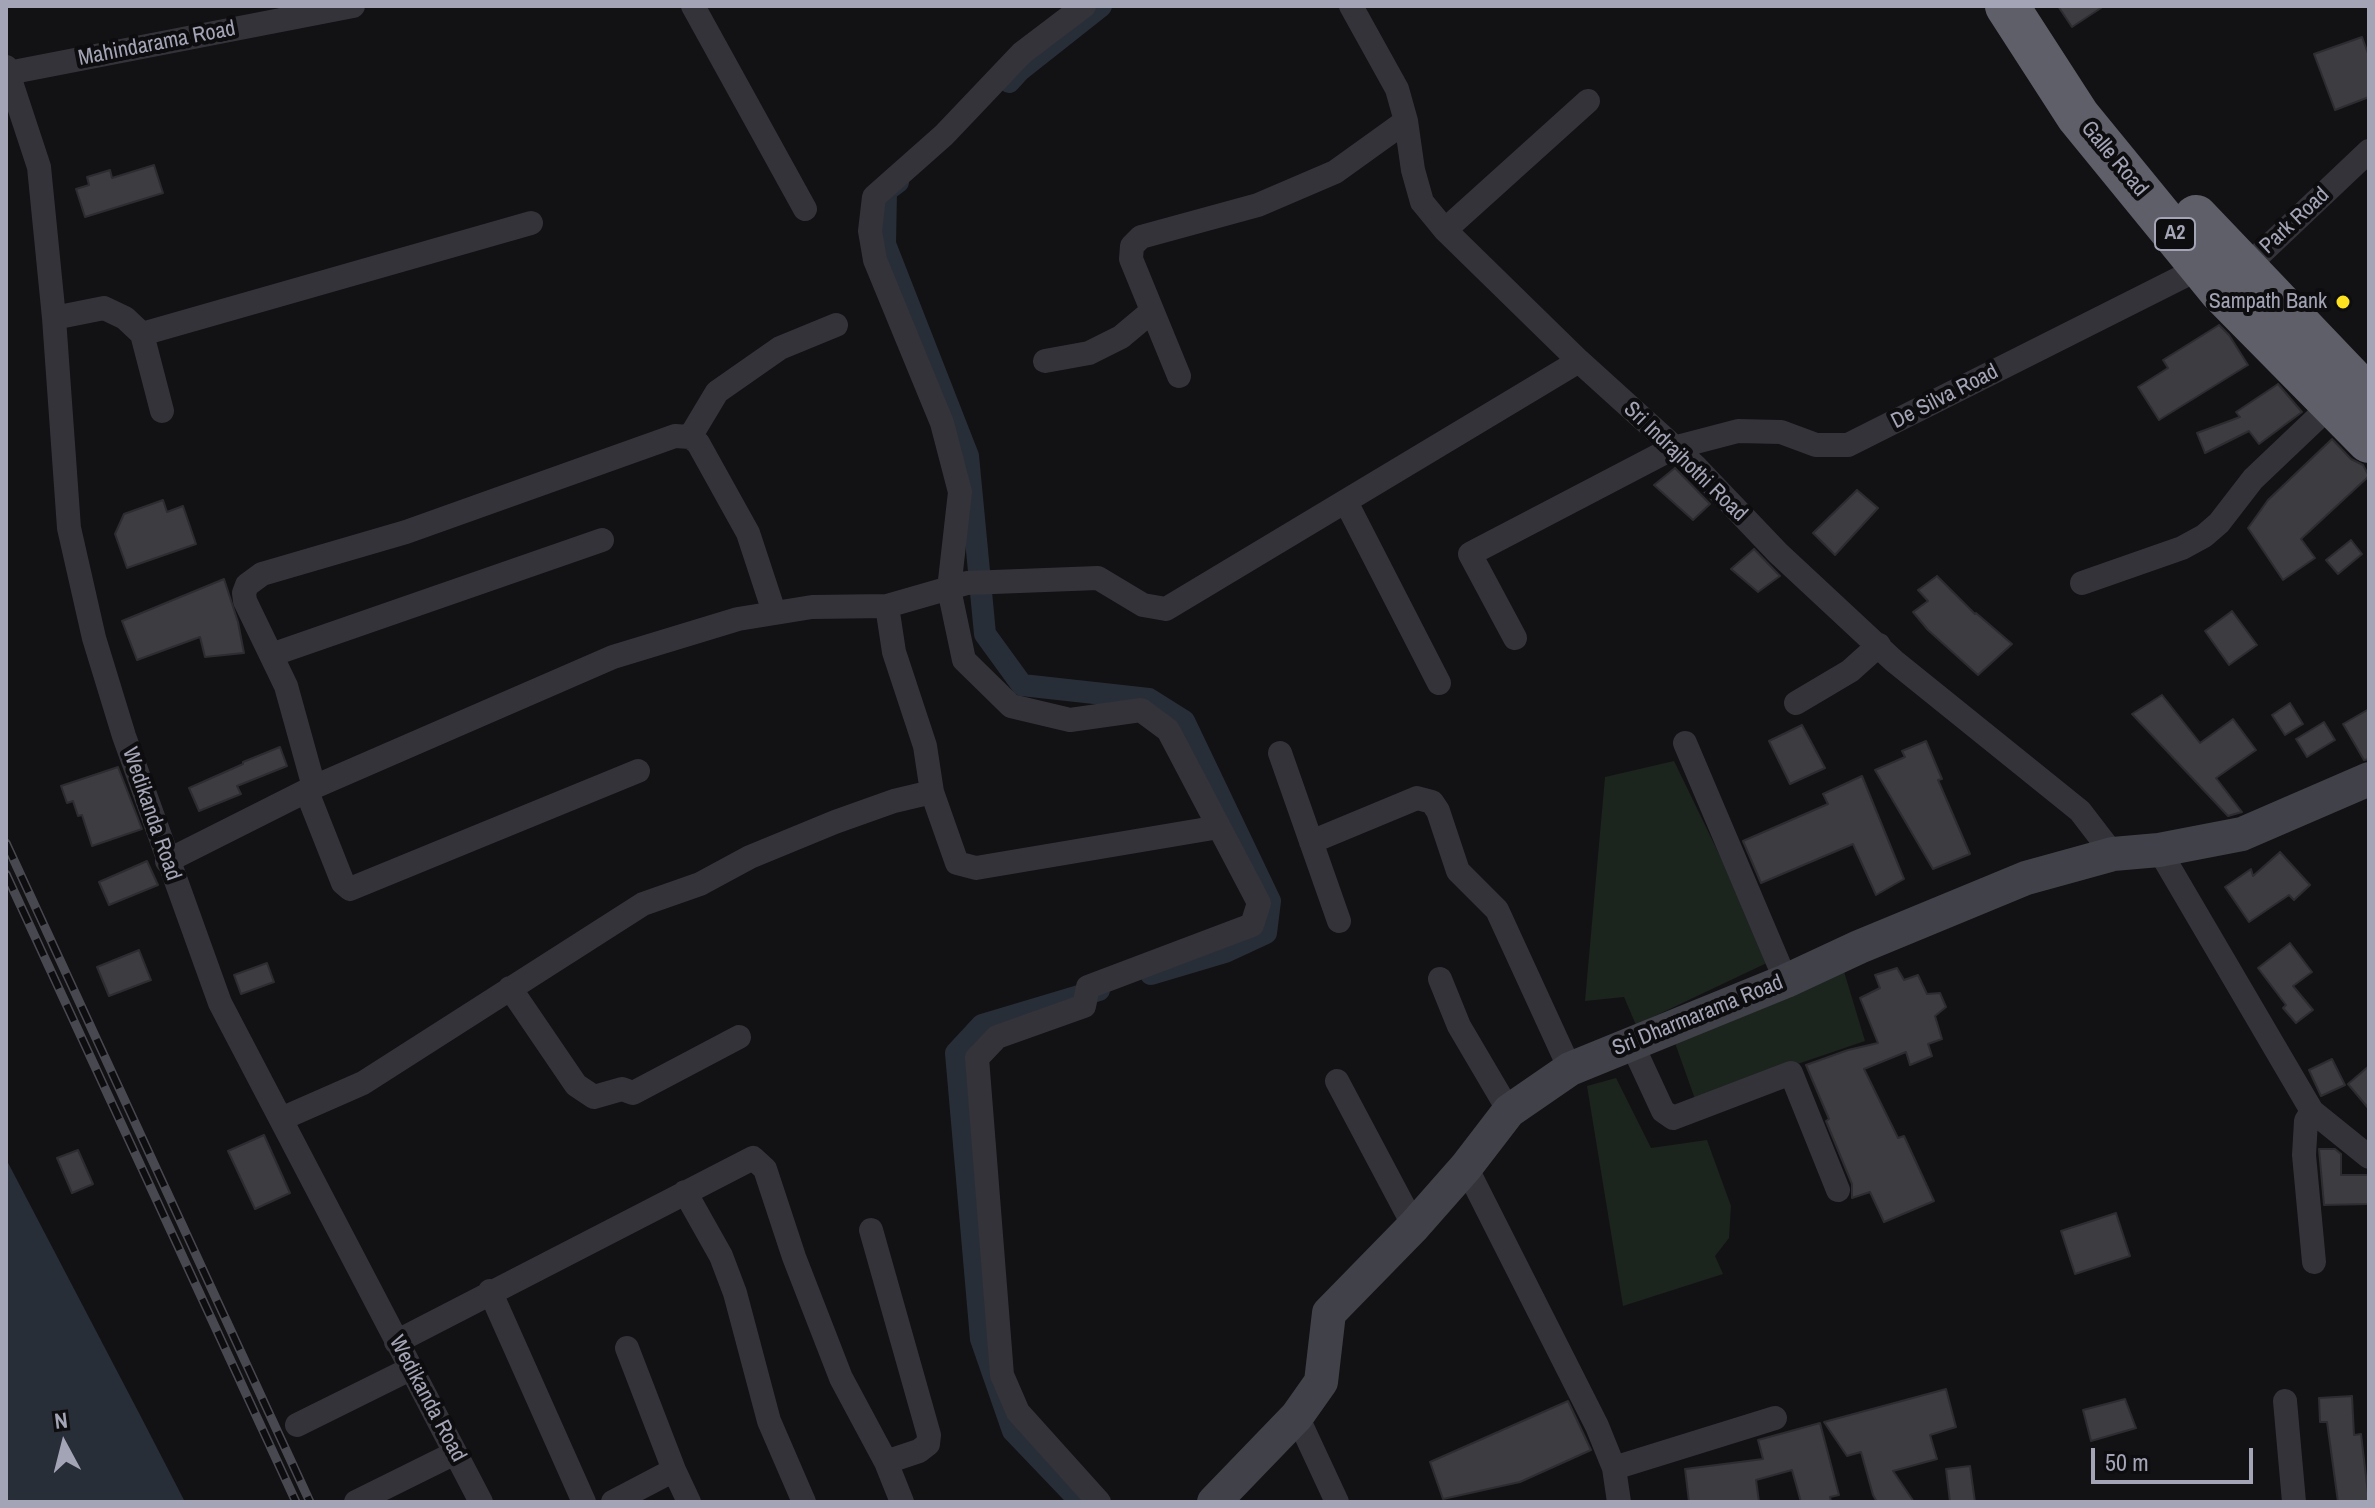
<!DOCTYPE html>
<style>
body{margin:0}
#map{position:relative;width:2375px;height:1508px;overflow:hidden;background:#121214;font-family:"Archivo Narrow",sans-serif}
canvas{display:block}
.frame{position:absolute;inset:0;border:8px solid #a3a4b5;pointer-events:none}
.north{position:absolute;left:24px;top:1404px;width:80px;height:80px;-webkit-text-stroke:6px #0d0d0f;paint-order:stroke;rotate:353deg;font-size:22px;font-weight:700;line-height:32px;text-align:center;color:#a3a4b5}
.north::after{content:'';display:block;margin:auto;width:28px;height:36px;background:#a3a4b5;clip-path:polygon(50% 0,100% 100%,50% 72%,0 100%)}
.scale{position:absolute;left:2091px;top:1448px;width:162px;height:36px;box-sizing:border-box;border:4px solid #a3a4b5;border-top:0;padding-left:10px;font-size:24px;line-height:28px;white-space:nowrap;color:#a3a4b5;-webkit-text-stroke:6px #0d0d0f;paint-order:stroke}
</style>
<div id="map">
<canvas width="2375" height="1508"></canvas>
<div class="frame"></div>
<div class="north">N</div>
<div class="scale">50 m</div>
</div>
<script>
const g = document.querySelector('canvas').getContext('2d');
g.lineJoin = 'round';
function fill(path, color) { g.fillStyle = color; g.fill(path, 'evenodd'); }
const poly = rows => new Path2D(rows.map(r => 'M' + r).join(''));
function stroke(path, color, width, dash) { g.strokeStyle = color; g.lineWidth = width; g.lineCap = dash ? 'butt' : 'round'; g.setLineDash(dash || []); g.stroke(path); }
function drawText(font, color, halo, rows, align = 'center') {
  g.font = font + ' "Archivo Narrow",sans-serif'; g.lineWidth = 8; g.setLineDash([]); g.textBaseline = 'middle'; g.strokeStyle = halo; g.fillStyle = color; for (const [text, x, y, turn = 0] of rows) {
    g.save(); g.translate(x, y); g.rotate((+turn || 0) * Math.PI / 180); g.textAlign = isNaN(turn) ? turn : align; if (halo) g.strokeText(text, 0, 0); g.fillText(text, 0, 0); g.restore();
  }
}
fill(poly([
 [1674,761,1771,961,1636,1025,1624,997,1585,1001,1605,777],
 [1843,968,1865,1041,1695,1099,1675,1043],
 [1616,1078,1651,1148,1707,1140,1731,1206,1729,1238,1715,1256,1723,1274,1623,1306,1587,1086]
]), '#1c241e');
fill(poly([
 [6,1159,140,1415,185,1502,6,1502]
]), '#282e38');
stroke(poly([
 [1009,82,1020,70,1101,6],
 [898,182,886,191,885,244,968,456,985,634,1022,685,1149,699,1184,721,1270,901,1266,933,1225,952,1151,974],
 [1081,1502,1013,1431,981,1339,956,1053,982,1025,1099,990]
]), '#282e38', 22);
const building = poly([
 [2058,6,2104,6,2072,27,2058,6],
 [2362,37,2369,56,2369,97,2335,110,2314,54,2362,37],
 [154,165,163,193,85,217,76,189,89,185,87,177,110,170,112,178,154,165],
 [2219,325,2229,335,2248,365,2159,420,2138,387,2168,368,2163,360,2219,325],
 [2278,384,2302,412,2259,444,2249,431,2205,453,2197,433,2240,417,2236,412,2278,384],
 [2332,439,2351,459,2363,465,2369,476,2301,539,2315,558,2283,580,2248,528,2268,500,2332,439],
 [1675,468,1710,504,1693,520,1654,485,1675,468],
 [1857,490,1878,508,1835,555,1813,533,1857,490],
 [163,500,167,512,183,506,196,544,127,568,115,534,124,514,163,500],
 [2351,540,2362,554,2338,574,2326,560,2351,540],
 [1754,549,1780,576,1758,592,1731,569,1754,549],
 [1937,576,1975,614,1976,613,2012,644,1978,675,1928,630,1913,612,1928,601,1918,590,1937,576],
 [224,579,238,622,244,653,205,657,200,637,137,660,122,621,224,579],
 [2232,611,2257,645,2229,665,2205,631,2232,611],
 [2162,695,2200,743,2233,719,2256,750,2216,778,2242,812,2228,816,2132,714,2162,695],
 [2290,703,2303,724,2285,735,2272,715,2290,703],
 [2369,709,2369,759,2364,760,2343,724,2369,709],
 [2324,722,2335,740,2307,757,2296,739,2324,722],
 [1802,725,1825,768,1790,784,1769,741,1802,725],
 [1926,741,1942,779,1938,780,1970,854,1933,869,1875,770,1905,757,1902,751,1926,741],
 [280,747,287,766,237,786,241,794,199,811,189,788,243,764,243,762,280,747],
 [118,767,142,829,92,846,82,815,78,816,73,801,67,803,61,786,118,767],
 [1862,776,1904,879,1876,895,1853,844,1761,883,1743,841,1828,804,1823,794,1862,776],
 [2280,852,2310,885,2294,900,2289,895,2249,922,2225,887,2251,869,2253,876,2280,852],
 [147,861,158,885,109,905,99,882,147,861],
 [2290,943,2312,972,2293,986,2313,1010,2296,1023,2283,1008,2286,1005,2258,968,2290,943],
 [139,950,151,980,109,996,97,967,139,950],
 [267,963,274,982,241,994,234,975,267,963],
 [1897,968,1904,980,1918,975,1927,994,1940,993,1946,1007,1935,1016,1942,1039,1928,1044,1932,1056,1910,1065,1906,1052,1864,1069,1898,1138,1904,1136,1934,1201,1884,1222,1870,1192,1852,1198,1852,1184,1826,1121,1829,1119,1806,1065,1848,1050,1878,1043,1860,998,1880,988,1875,975,1897,968],
 [2332,1059,2345,1085,2321,1096,2309,1070,2332,1059],
 [2369,1066,2369,1109,2348,1084,2369,1066],
 [264,1135,290,1193,255,1209,228,1151,264,1135],
 [2319,1149,2335,1149,2341,1154,2341,1175,2369,1175,2369,1204,2324,1205,2319,1149],
 [78,1150,93,1184,72,1193,57,1158,78,1150],
 [2116,1213,2130,1256,2075,1274,2061,1231,2116,1213],
 [1946,1389,1956,1427,1930,1435,1937,1459,1893,1471,1914,1502,1877,1502,1873,1495,1861,1452,1847,1456,1824,1422,1946,1389],
 [2352,1396,2354,1435,2361,1434,2369,1502,2338,1502,2327,1422,2320,1422,2319,1398,2352,1396],
 [2125,1399,2136,1428,2091,1441,2083,1410,2125,1399],
 [1568,1401,1591,1450,1520,1482,1443,1499,1430,1462,1568,1401],
 [1820,1423,1839,1495,1830,1497,1831,1502,1801,1502,1792,1470,1756,1480,1759,1502,1689,1502,1685,1469,1763,1459,1758,1440,1820,1423],
 [1970,1466,1975,1502,1950,1502,1946,1469,1970,1466]
]);
fill(building, '#3c3c41');
stroke(building, '#2d2c30', 2);
stroke(poly([
 [693,6,805,209],
 [1084,6,1022,53,944,135,874,197,870,231,875,260,942,423,960,492,949,589,964,660,1011,706,1070,720,1141,710,1168,730,1259,903,1252,925,1088,987,1084,1006,997,1037,977,1058,1002,1375,1018,1412,1099,1502],
 [1351,6,1397,89,1406,121,1413,170,1422,202,1445,230,1579,361,1696,467,1778,553,1894,661,2080,811,2113,854],
 [6,67,39,167,54,318,69,528,94,638,124,736,220,1003,481,1502],
 [8,73,353,6],
 [1445,230,1588,101],
 [2237,276,2369,151],
 [54,318,104,308,125,318,142,334,162,411],
 [142,334,531,223],
 [1045,361,1089,353,1121,337,1152,311],
 [1179,376,1131,259,1132,246,1141,237,1258,205,1335,172,1406,121],
 [690,437,717,392,780,348,836,325],
 [1346,502,1439,683],
 [2082,583,2182,548,2204,536,2219,523,2253,479,2334,402],
 [1515,638,1470,554,1673,448,1738,431,1781,432,1816,445,1848,445,2202,267],
 [271,655,602,540],
 [1796,703,1850,671,1879,645],
 [1685,743,1786,981],
 [1280,753,1339,921],
 [314,787,286,686,245,601,244,593,247,585,262,574,406,532,675,436,690,437,698,443,748,533,774,612],
 [307,792,343,883,350,889,638,771],
 [932,792,957,863,976,868,1219,827],
 [1311,842,1417,798,1432,802,1438,811,1458,871,1497,910,1570,1069],
 [2159,850,2312,1111,2369,1157],
 [167,861,314,787,613,657,738,619,812,607,887,606,967,583,1098,578,1143,605,1166,609,1579,361],
 [1440,979,1459,1026,1509,1111],
 [510,988,576,1085,594,1097,622,1089,633,1093,739,1037],
 [1631,1042,1663,1111,1673,1118,1791,1073,1838,1190],
 [1337,1081,1414,1226],
 [2312,1111,2306,1121,2304,1155,2314,1262],
 [281,1119,363,1083,643,904,700,884,750,857,835,822,894,801,932,792,925,746,894,652,887,606],
 [1466,1167,1597,1426,1614,1468,1619,1502],
 [685,1192,721,1256,735,1293,769,1421,804,1502],
 [871,1230,929,1435,928,1444,919,1451,886,1462],
 [490,1291,584,1502],
 [396,1342,753,1158,765,1169,794,1257,841,1378,886,1462,902,1502],
 [627,1348,674,1470,689,1502],
 [2285,1401,2294,1502],
 [1297,1416,1337,1502],
 [297,1425,410,1369],
 [1614,1468,1775,1418],
 [356,1502,455,1453],
 [613,1502,674,1470]
]), '#333339', 24);
stroke(poly([
 [1214,1502,1297,1416,1321,1382,1329,1313,1414,1226,1466,1167,1509,1111,1570,1069,1786,981,1859,947,2026,878,2113,854,2159,850,2242,834,2369,779]
]), '#414149', 34);
stroke(poly([
 [2007,6,2078,116,2221,291,2369,441],
 [2196,217,2369,398]
]), '#5f5f6a', 44);
const rail = poly([
 [6,843,310,1502],
 [6,874,296,1502]
]);
stroke(rail, '#484850', 9);
stroke(rail, '#0d0d0f', 6, [18]);
for (const [x, y, r, color] of [
 [2343,302,8,"#fee120"]
]) { const dot = new Path2D(); dot.arc(x, y, r, 0, 2 * Math.PI); g.fillStyle = color; g.fill(dot); stroke(dot, '#0d0d0f', 3); }
for (const [x, y, w] of [
 [2175,234,40]
]) { const box = new Path2D(); box.roundRect(x - w / 2, y - 16, w, 32, 6); g.fillStyle = '#0d0d0f'; g.fill(box); stroke(box, '#a3a4b5', 2); }
drawText('bold 20px', '#a3a4b5', null, [
 ["A2",2175,234]
]);
drawText('22px', '#a3a4b5', '#0d0d0f', [
 ["Mahindarama Road",157,44,-11],
 ["Galle Road",2114,159,50],
 ["Park Road",2295,221,-43],
 ["De Silva Road",1945,397,-27],
 ["Sri Indrajhothi Road",1685,462,44],
 ["Wedikanda Road",151,814,71],
 ["Sri Dharmarama Road",1698,1016,-22],
 ["Wedikanda Road",427,1399,62]
]);
drawText('22px', '#a3a4b5', '#0d0d0f', [
 ["Sampath Bank",2327,302]
], 'right');
</script>
